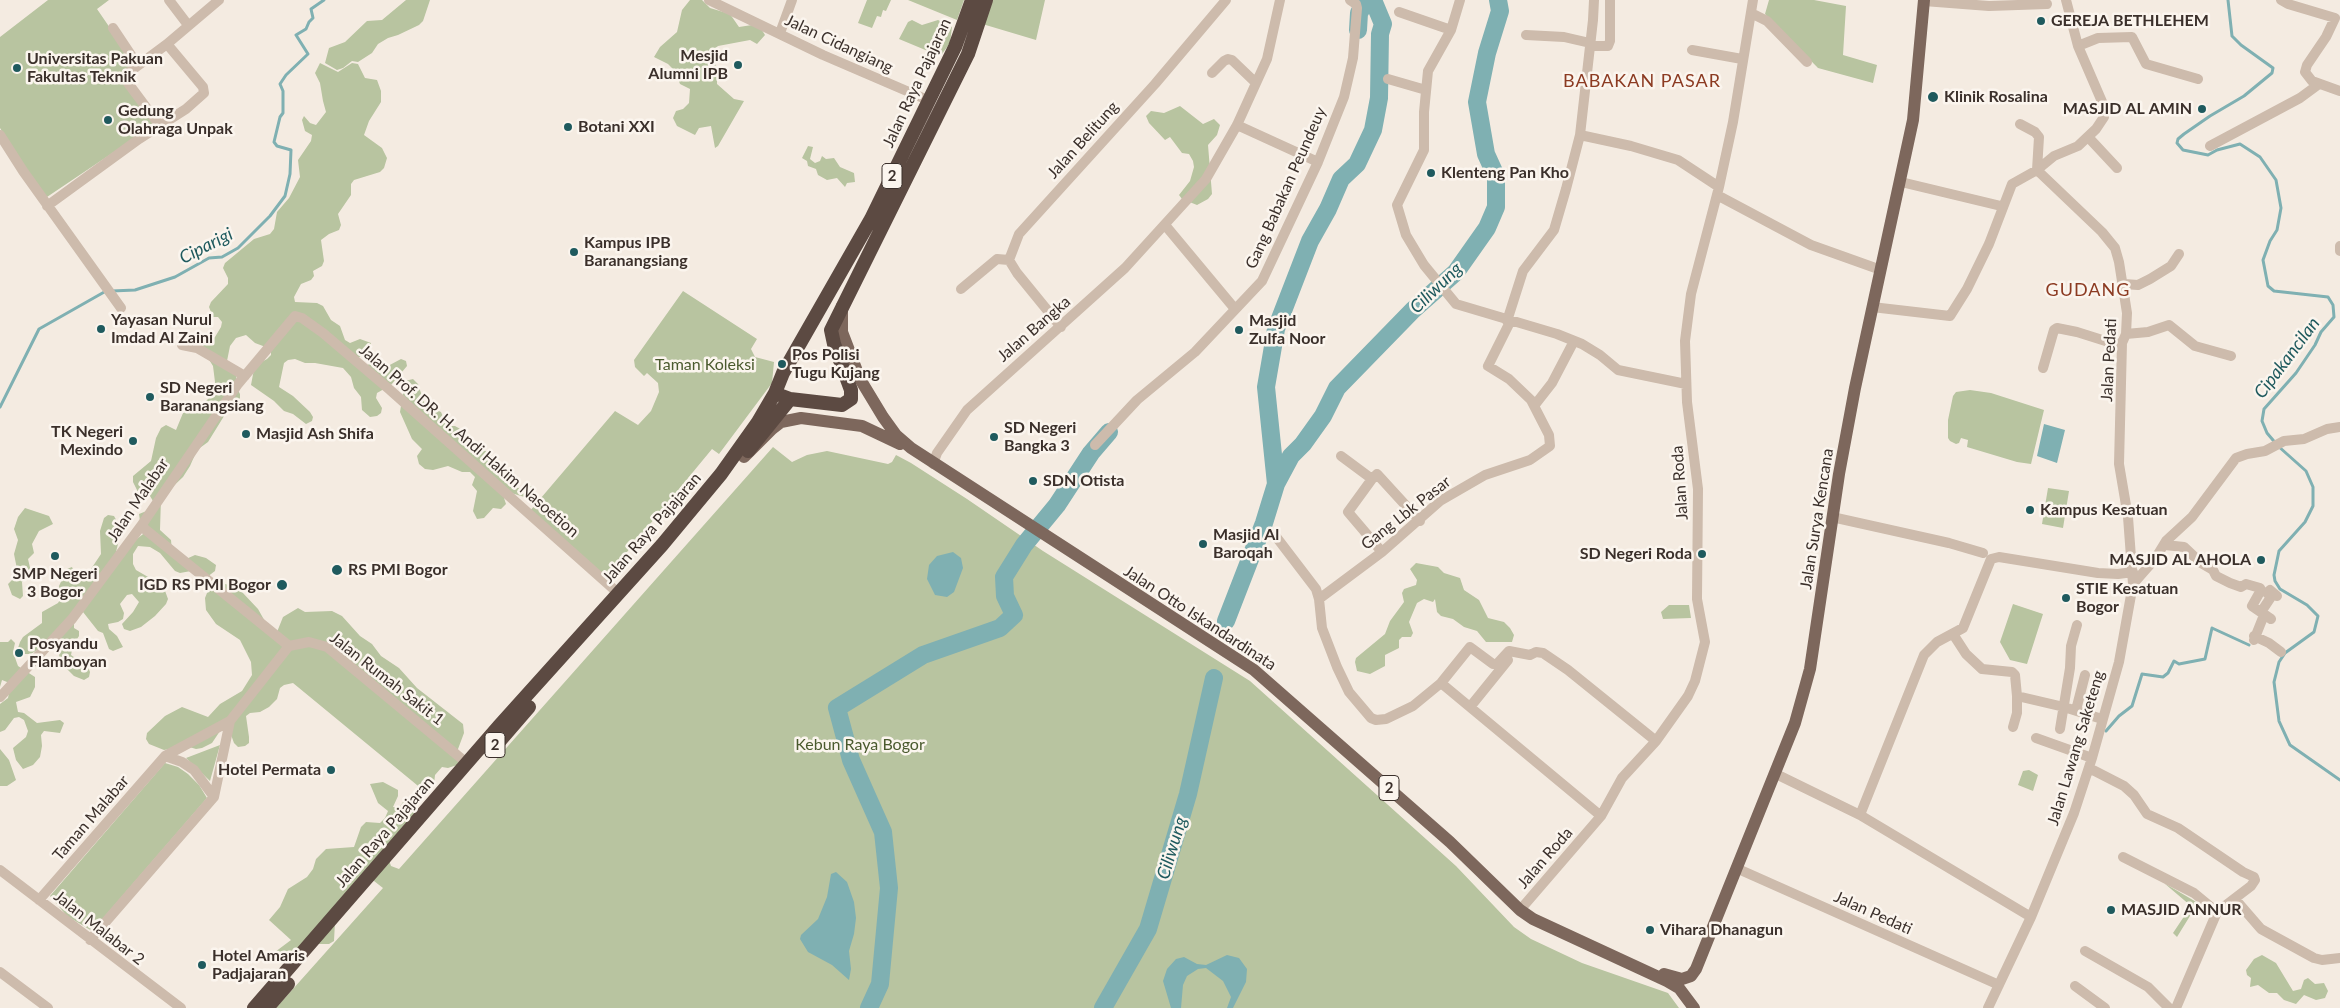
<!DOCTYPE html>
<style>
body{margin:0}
canvas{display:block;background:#f4ebe1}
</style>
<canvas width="2340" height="1008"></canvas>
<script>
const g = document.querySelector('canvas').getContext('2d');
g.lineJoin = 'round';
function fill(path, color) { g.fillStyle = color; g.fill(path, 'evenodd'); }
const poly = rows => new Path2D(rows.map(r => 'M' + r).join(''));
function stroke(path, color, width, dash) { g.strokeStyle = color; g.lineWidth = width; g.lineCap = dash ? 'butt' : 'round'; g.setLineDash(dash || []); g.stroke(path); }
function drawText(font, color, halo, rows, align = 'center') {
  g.font = font + ' Lato,sans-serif'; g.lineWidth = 5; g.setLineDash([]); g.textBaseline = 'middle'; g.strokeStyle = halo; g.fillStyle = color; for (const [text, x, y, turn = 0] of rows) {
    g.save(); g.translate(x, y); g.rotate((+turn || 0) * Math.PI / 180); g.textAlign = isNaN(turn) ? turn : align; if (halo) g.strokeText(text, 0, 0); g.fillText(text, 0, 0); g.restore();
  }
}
fill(poly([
 [48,0,109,0,97,9,132,60,134,65,124,73,160,121,44,199,0,128,0,37],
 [406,0,430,0,423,21,419,25,398,35,388,38,378,44,372,53,358,62,352,61,343,68,337,70,325,63,329,48,345,42,367,21,382,20],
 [690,0,702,0,710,8,730,14,739,27,752,25,760,27,765,35,757,44,750,40,718,46,712,51,717,71,717,84,734,99,744,101,718,146,715,148,711,126,699,128,695,135,677,126,673,118,676,111,683,109,689,103,690,89,680,84,675,71,668,64,654,57,660,47,677,32,682,10],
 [867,0,891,0,886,11,883,10,881,17,877,16,872,28,858,23],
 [908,0,964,0,957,20],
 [985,0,1045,0,1036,40,979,23],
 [1769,0,1814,0,1846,6,1843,55,1877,65,1873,83,1818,68,1765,14],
 [912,20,922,25,938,20,952,27,950,43,942,54,935,54,899,39,908,22],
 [320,63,338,72,352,63,358,64,365,78,377,80,381,91,381,102,369,121,364,135,382,148,387,158,384,168,380,172,354,180,351,184,351,195,338,214,341,225,339,230,329,234,321,240,324,261,322,266,313,271,314,276,311,280,301,284,294,297,295,302,317,303,323,306,331,320,340,326,345,340,350,343,360,339,371,343,371,349,358,358,364,366,370,364,386,367,401,359,406,361,407,366,391,385,377,393,376,398,382,408,381,413,377,416,370,417,362,410,361,397,354,388,351,377,343,368,315,363,305,363,295,359,288,360,284,363,279,387,293,396,310,412,313,417,312,421,306,424,293,414,284,411,274,401,251,385,254,369,258,364,267,359,271,355,271,349,255,343,246,335,236,338,230,346,227,361,237,374,235,385,240,394,240,398,229,408,208,442,197,450,190,466,183,477,161,498,160,530,171,540,172,551,184,560,195,555,206,558,216,565,215,571,207,577,191,571,180,573,175,571,160,553,150,547,138,546,133,554,133,564,136,570,155,581,164,588,168,599,166,604,155,616,141,627,130,631,124,629,122,624,133,612,139,602,132,594,127,595,120,604,124,613,123,619,118,622,108,624,109,629,117,636,123,647,113,651,109,649,103,633,98,631,83,612,74,622,74,628,79,631,79,636,73,645,71,655,88,667,90,672,89,677,84,680,74,676,63,665,59,660,60,643,58,636,31,654,20,654,18,648,20,642,23,637,42,623,42,612,58,603,61,598,59,586,67,569,72,567,79,582,91,569,101,554,100,531,104,518,108,515,114,516,119,525,120,536,115,556,147,531,140,521,139,514,149,510,153,501,150,496,139,494,133,482,133,476,151,461,156,438,161,428,166,425,176,430,183,413,205,402,213,394,215,382,213,366,201,347,215,337,221,327,222,322,218,317,213,317,209,307,211,302,228,284,228,278,223,268,225,263,254,239,270,234,274,229,277,212,289,198,300,177,298,160,311,141,312,135,305,131,302,120,304,116,310,123,316,125,326,112,323,101,320,83,315,73],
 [1180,106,1203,124,1214,119,1220,125,1217,135,1208,145,1212,194,1208,199,1197,205,1182,199,1179,195,1190,181,1194,167,1193,161,1189,154,1182,153,1170,137,1165,140,1149,123,1146,116,1151,111,1164,113],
 [808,146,813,147,810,159,815,163,820,161,822,156,826,159,834,158,840,167,854,173,855,182,847,183,845,187,837,178,827,180,818,175,816,169,808,166,807,161,802,158],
 [683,291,757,339,751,349,755,357,774,362,772,383,719,454,712,449,603,581,529,512,615,411,638,425,651,411,659,392,658,383,647,373,644,376,635,367,634,360],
 [413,379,418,384,425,405,441,412,447,426,455,426,462,430,470,450,486,451,491,455,495,469,502,473,511,484,518,488,533,486,535,494,531,499,508,492,504,498,506,504,501,509,493,508,484,518,477,519,473,511,477,491,472,485,475,477,470,472,462,472,448,466,433,470,425,469,419,464,417,456,422,449,412,439,400,412,405,381],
 [1970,390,1991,393,2044,410,2031,464,2017,462,1967,447,1968,440,1961,438,1959,443,1956,444,1950,441,1948,438,1948,420,1953,396,1956,392],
 [773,447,792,462,807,455,827,451,888,464,892,462,896,455,911,463,967,499,1043,551,1250,681,1456,866,1514,927,1531,939,1582,963,1668,993,1679,1008,276,1008,383,888,374,881,360,884,335,922,334,941,329,944,316,944,283,961,276,960,271,955,291,940,269,920,280,907,288,889,307,877,313,869,316,859,326,849,354,847,361,827,366,822,380,823,385,818,388,811,378,803,370,784,383,782,398,790,398,796,393,807,399,808,403,802,409,799,414,804,416,825,389,860,391,866,399,869],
 [2048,488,2069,491,2063,528,2042,524],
 [25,508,49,516,53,524,39,531,32,544,34,553,28,559,31,572,22,582,23,596,20,599,12,595,8,584,18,574,14,554,18,540,14,529,18,517],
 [1416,563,1438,567,1444,573,1460,578,1464,590,1479,600,1488,618,1504,622,1510,628,1514,635,1512,642,1486,642,1477,631,1464,627,1453,619,1441,616,1437,612,1435,599,1433,602,1424,599,1417,603,1409,622,1413,633,1411,637,1402,637,1399,640,1399,648,1385,655,1385,666,1370,674,1357,671,1355,662,1356,658,1385,634,1390,621,1404,602,1402,593,1404,589,1416,585,1417,580,1410,569],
 [222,583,232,586,242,592,258,609,267,625,277,632,283,617,298,608,305,612,332,611,342,616,360,636,372,644,381,656,399,668,417,688,463,724,464,733,458,749,460,759,457,765,448,768,442,767,435,775,434,784,427,785,423,790,293,683,284,685,280,688,277,699,269,707,260,712,250,713,246,716,249,737,249,743,245,746,238,747,234,743,230,732,225,730,220,731,212,743,202,748,196,749,186,746,164,750,149,744,146,739,147,733,165,716,182,707,208,717,220,704,242,691,252,675,251,662,240,640,216,624,206,610,205,598,207,593,211,588],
 [2013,604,2043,614,2027,664,2010,660,2000,642],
 [1669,605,1689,605,1691,618,1663,619,1661,612],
 [11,639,15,643,13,652,18,666,35,677,35,687,30,697,16,702,18,712,24,713,37,723,60,720,64,723,60,733,44,731,41,735,42,746,40,757,33,765,23,769,16,760,13,748,26,737,28,731,24,720,19,717,14,718,5,730,0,732,0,704,8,698,9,693,7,682,2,680,0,687,0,642,8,642],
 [220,745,210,781,186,758],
 [0,749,9,760,16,780,7,786,0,786],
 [165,763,178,767,188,774,199,785,207,798,92,931,67,916,50,896],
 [2029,770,2038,775,2033,791,2018,785,2023,771],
 [2164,883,2198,903,2177,937,2173,933,2191,906],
 [2262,955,2276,963,2293,991,2301,989,2304,980,2308,978,2315,984,2324,983,2328,991,2325,998,2316,1000,2304,995,2296,1004,2284,1000,2277,993,2269,993,2258,985,2250,987,2251,978,2247,975,2246,970,2254,959]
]), '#b8c4a0');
fill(poly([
 [2044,424,2065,430,2057,463,2037,456],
 [953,552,961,558,963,568,954,592,947,597,935,595,927,579,929,565,937,556],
 [836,872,847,882,854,902,856,918,854,934,849,951,851,969,849,980,832,965,808,952,800,939,801,935,818,919,827,897,831,874],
 [1227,955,1239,958,1247,969,1246,982,1233,1008,1227,1008,1231,997,1223,981,1206,968,1198,969,1187,976,1183,985,1181,1008,1171,1008,1163,981,1167,969,1176,959,1184,957,1197,964,1206,965]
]), '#7fb0b2');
stroke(poly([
 [2228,0,2232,36,2241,45,2273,68,2272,73,2244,96,2210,116,2184,134,2178,139,2177,143,2183,150,2208,155,2217,150,2240,144,2260,157,2276,180,2281,208,2277,230,2270,241,2263,260,2268,286,2274,291,2328,297,2333,305,2334,317,2321,332,2315,345,2296,373,2264,409,2262,421,2267,433,2278,446,2306,471,2313,487,2313,506,2305,522,2279,551,2274,575,2275,581,2280,589,2307,605,2318,616,2314,632,2285,653,2279,662,2274,682,2279,721,2290,745,2340,780],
 [112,291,135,290,175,277,209,258,222,257,238,248,270,216,285,196,290,174,291,150,277,146,274,142,280,117,283,113,283,91,280,84,286,75,308,54,296,35,306,29,309,22,313,18,311,9,324,0],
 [0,407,39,329,106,291],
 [2106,731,2119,716,2132,706,2142,674,2163,677,2168,673,2174,661,2179,664,2205,659,2212,628,2249,645]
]), '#7fb0b2', 3);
stroke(poly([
 [1358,30,1359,13,1367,0],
 [1276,484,1291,456,1303,444,1323,416,1337,388,1413,310,1456,272,1487,228,1496,207,1496,176,1486,154,1477,102,1487,53,1500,11,1498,0],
 [1226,621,1264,523,1276,484,1266,387,1276,329,1310,241,1328,209,1341,179,1357,164,1373,130,1379,98,1380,34,1383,24,1373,0],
 [869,1008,880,984,889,888,883,832,851,760,837,708,923,655,1000,628,1014,615,1005,596,1004,577,1024,545,1057,505,1091,453,1109,432],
 [1103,1008,1148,929,1188,794,1214,678]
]), '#7fb0b2', 18);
stroke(poly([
 [169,0,188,25],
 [709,0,823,55,930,101],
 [1460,0,1451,30,1428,71,1424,112,1424,150,1397,205,1406,235,1424,265,1456,304,1557,334,1582,344,1600,355,1618,370,1686,384],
 [2281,0,2288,4,2335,18,2326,37,2307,65,2305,72,2312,81,2340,91],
 [1924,1,1989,6,2047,4],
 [1399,12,1451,30],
 [1751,13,1767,21,1807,62],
 [113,28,137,64],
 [780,33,792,0],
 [1526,35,1564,37,1590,43],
 [1590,46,1608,46,1610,41,1610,0],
 [2078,46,2098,38,2132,37,2146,64,2198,79],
 [1692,50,1742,59],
 [1212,73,1224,61,1228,59,1232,60,1256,83],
 [1388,79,1426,90],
 [2020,124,2035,132,2039,137,2037,170],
 [1237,125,1318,162],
 [160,126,128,83,128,73,167,44,219,0],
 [0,135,23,171,121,308],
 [1580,135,1631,146,1678,160,1719,187],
 [2089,138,2117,168],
 [2210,146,2300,98,2319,84],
 [1901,182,2001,206],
 [1717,195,1811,245,1881,270],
 [47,206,139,139,186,109,204,93,203,87,167,44],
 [1165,225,1235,309],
 [2340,246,2340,251],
 [1009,260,1017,273,1061,327],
 [2124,284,2138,285,2150,279,2171,266,2179,254],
 [961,289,997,259,1009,260,1019,234,1155,84,1226,0],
 [1872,307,1950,316,1967,289,1989,244,2012,184,2037,170,2054,156,2078,146,2096,129,2104,117,2103,104,2078,46,2066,0],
 [1507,321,1523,271,1554,230,1566,189,1580,135,1593,20,1594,0],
 [2126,334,2148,332,2169,325,2195,346,2231,356],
 [182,345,197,348,245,376],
 [2043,368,2054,330,2057,328,2077,332,2115,344,2122,343],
 [1534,406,1552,383,1574,341],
 [1095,445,1137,400,1195,352,1262,281,1318,162,1344,97,1353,58,1357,8,1356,4,1350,0],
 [1341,456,1372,479,1377,474,1420,521],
 [933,464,937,453,967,410,1125,268,1206,179,1237,125,1267,59,1280,0],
 [1372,479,1348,512,1382,552],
 [1832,517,1949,543,1983,553],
 [141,526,289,646,309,642,327,647,468,764],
 [1274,534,1316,589,1319,599,1322,628,1337,667,1349,692,1371,718,1376,720,1386,719,1413,706,1441,683,1470,647,1493,664,1497,664,1509,651,1530,655,1536,652,1543,653,1568,670,1656,741],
 [2165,545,2184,547,2201,563,2213,570,2216,576,2230,583,2241,587,2246,584,2260,588,2261,590,2252,606,2271,619],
 [2133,584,2155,559,2166,541,2192,517,2236,458,2247,454,2265,451,2284,441,2304,439,2327,429,2340,427],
 [1319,599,1382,552,1440,501,1485,475,1530,460,1550,446,1549,435,1531,400,1509,379,1488,366,1510,322],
 [2261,612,2271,597,2267,593,2270,590,2277,596],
 [1953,634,1966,654,1982,669,2012,672,2015,675,2017,696],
 [2254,636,2269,643,2281,652],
 [2254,640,2264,615],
 [1441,683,1601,816],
 [0,697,72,619,141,526,238,384,295,316,302,318,323,333,390,390,618,593],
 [1470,707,1508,660],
 [2076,710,2085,675],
 [2013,727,2017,713,2017,696,2064,707,2102,719],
 [2060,729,2070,668,2071,646,2077,625],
 [2036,738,2092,758],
 [165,756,182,762,194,770,214,797],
 [2089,768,2124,786,2134,795,2147,814,2178,828,2243,872,2254,877,2255,880,2251,886,2217,912],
 [1776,774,1860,815,2031,917],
 [1860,815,1924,655,1937,642,1963,628,1991,559,1999,557,2098,573,2118,574,2133,572],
 [2123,857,2194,893,2217,912,2176,1008],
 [1736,868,1999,985],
 [0,870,181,1008],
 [2235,899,2261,929,2314,958,2322,960,2340,958],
 [39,900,165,756,230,721,289,646],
 [1520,910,1601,816,1622,778,1656,741,1688,696,1695,681,1705,642,1697,599,1698,489,1687,402,1685,341,1691,294,1719,187,1733,122,1753,0],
 [90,940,214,797,230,721],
 [2085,951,2148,987,2169,1008],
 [0,972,48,1008],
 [2075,986,2105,1008],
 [1988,1008,2031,917,2074,813,2092,758,2119,662,2133,584,2128,517,2119,464,2122,343,2126,334,2127,313,2119,262,2115,248,2102,232,2037,170]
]), '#cdbbac', 10);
stroke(poly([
 [842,306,842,332,860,379,883,417,896,435,911,448,1254,670,1450,842,1520,910,1533,919,1667,981,1679,988,1694,1008],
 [744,457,772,429,781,422,801,418,862,426,900,444],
 [1664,974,1682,979,1691,976,1696,969,1795,723,1810,669,1839,474,1855,388,1913,120,1924,0]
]), '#7d675c', 12);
stroke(poly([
 [782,396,790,399,842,405,851,399,851,390,834,344,831,330,968,54,986,0],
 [748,451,790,399],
 [491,751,529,707],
 [254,1008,499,726,662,545,721,474,758,422,775,393,783,373,871,219,955,47,972,0],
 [267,1008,288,984]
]), '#5c4a42', 14);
stroke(poly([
 [1197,618,1201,621]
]), '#3b302b', 1);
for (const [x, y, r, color] of [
 [2041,21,5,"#1f5a5e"],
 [738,65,5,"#1f5a5e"],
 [17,68,5,"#1f5a5e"],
 [1933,97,6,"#1f5a5e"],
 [2202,109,5,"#1f5a5e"],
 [108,120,5,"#1f5a5e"],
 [568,127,5,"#1f5a5e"],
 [1431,173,5,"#1f5a5e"],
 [574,252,5,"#1f5a5e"],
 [101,329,5,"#1f5a5e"],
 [1239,330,5,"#1f5a5e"],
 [782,364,5,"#1f5a5e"],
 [150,397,5,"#1f5a5e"],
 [246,434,5,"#1f5a5e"],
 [994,437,5,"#1f5a5e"],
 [133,441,5,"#1f5a5e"],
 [1033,481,5,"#1f5a5e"],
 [2030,510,5,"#1f5a5e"],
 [1203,544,5,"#1f5a5e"],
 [1702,554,5,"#1f5a5e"],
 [55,556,5,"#1f5a5e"],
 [2261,560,5,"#1f5a5e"],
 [337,570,6,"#1f5a5e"],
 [282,585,6,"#1f5a5e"],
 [2066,598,5,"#1f5a5e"],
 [19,653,5,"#1f5a5e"],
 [331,770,5,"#1f5a5e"],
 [2111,910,5,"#1f5a5e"],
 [1650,930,5,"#1f5a5e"],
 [202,965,5,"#1f5a5e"]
]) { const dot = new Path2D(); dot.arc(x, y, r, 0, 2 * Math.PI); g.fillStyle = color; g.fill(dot); stroke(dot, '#fbf5ee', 2); }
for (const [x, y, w] of [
 [892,176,20],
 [495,745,20],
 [1389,788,20]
]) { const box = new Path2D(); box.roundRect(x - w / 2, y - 12.5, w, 25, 4); g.fillStyle = '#fbf5ee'; g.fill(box); stroke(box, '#3b302b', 1); }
drawText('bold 15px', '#3b302b', null, [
 ["2",892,176],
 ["2",495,745],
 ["2",1389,788]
]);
drawText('bold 16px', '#3b302b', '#fbf5ee', [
 ["GEREJA BETHLEHEM",2051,21],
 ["Mesjid",728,56,"right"],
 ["Alumni IPB",728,74,"right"],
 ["Universitas Pakuan",27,59],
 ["Fakultas Teknik",27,77],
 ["Klinik Rosalina",1944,97],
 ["MASJID AL AMIN",2192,109,"right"],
 ["Gedung",118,111],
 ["Olahraga Unpak",118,129],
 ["Botani XXI",578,127],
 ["Klenteng Pan Kho",1441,173],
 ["Kampus IPB",584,243],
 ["Baranangsiang",584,261],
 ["Yayasan Nurul",111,320],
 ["Imdad Al Zaini",111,338],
 ["Masjid",1249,321],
 ["Zulfa Noor",1249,339],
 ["Pos Polisi",792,355],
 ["Tugu Kujang",792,373],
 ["SD Negeri",160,388],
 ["Baranangsiang",160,406],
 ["SD Negeri",1004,428],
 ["Bangka 3",1004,446],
 ["TK Negeri",123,432,"right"],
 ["Mexindo",123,450,"right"],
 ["Masjid Ash Shifa",256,434],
 ["SDN Otista",1043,481],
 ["Kampus Kesatuan",2040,510],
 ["Masjid Al",1213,535],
 ["Baroqah",1213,553],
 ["SD Negeri Roda",1692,554,"right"],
 ["MASJID AL AHOLA",2251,560,"right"],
 ["RS PMI Bogor",348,570],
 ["SMP Negeri",55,574,"center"],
 ["3 Bogor",55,592,"center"],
 ["IGD RS PMI Bogor",271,585,"right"],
 ["STIE Kesatuan",2076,589],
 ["Bogor",2076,607],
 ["Posyandu",29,644],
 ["Flamboyan",29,662],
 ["Hotel Permata",321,770,"right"],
 ["MASJID ANNUR",2121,910],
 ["Vihara Dhanagun",1660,930],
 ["Hotel Amaris",212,956],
 ["Padjajaran",212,974]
], 'left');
drawText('16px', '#3b302b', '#fbf5ee', [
 ["Jalan Cidangiang",839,44,25],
 ["Jalan Raya Pajajaran",917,83,-65],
 ["Jalan Belitung",1083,140,-48],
 ["Gang Babakan Peundeuy",1286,188,-66],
 ["Jalan Bangka",1034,329,-41],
 ["Jalan Pedati",2109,360,-87],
 ["Jalan Prof. DR. H. Andi Hakim Nasoetion",469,441,41],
 ["Jalan Roda",1680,483,-94],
 ["Jalan Malabar",138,500,-56],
 ["Gang Lbk Pasar",1406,513,-38],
 ["Jalan Surya Kencana",1817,519,-81],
 ["Jalan Raya Pajajaran",652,528,-49],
 ["Jalan Otto Iskandardinata",1200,618,33],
 ["Jalan Rumah Sakit 1",387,679,38],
 ["Jalan Lawang Saketeng",2076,748,-73],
 ["Taman Malabar",91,818,-49],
 ["Jalan Raya Pajajaran",385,832,-49],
 ["Jalan Roda",1545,858,-49],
 ["Jalan Pedati",1873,913,24],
 ["Jalan Malabar 2",99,928,38]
]);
drawText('16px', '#4a5a2e', '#fbf5ee', [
 ["Taman Koleksi",705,365],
 ["Kebun Raya Bogor",860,745]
]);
g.letterSpacing = '1px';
drawText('18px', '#8c3b22', '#fbf5ee', [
 ["BABAKAN PASAR",1642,81],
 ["GUDANG",2088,290]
]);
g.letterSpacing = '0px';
drawText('italic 18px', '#1f5a5e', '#fbf5ee', [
 ["Ciparigi",206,246,-27],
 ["Ciliwung",1436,288,-44],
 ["Cipakancilan",2287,358,-53],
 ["Ciliwung",1172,848,-73]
]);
</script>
